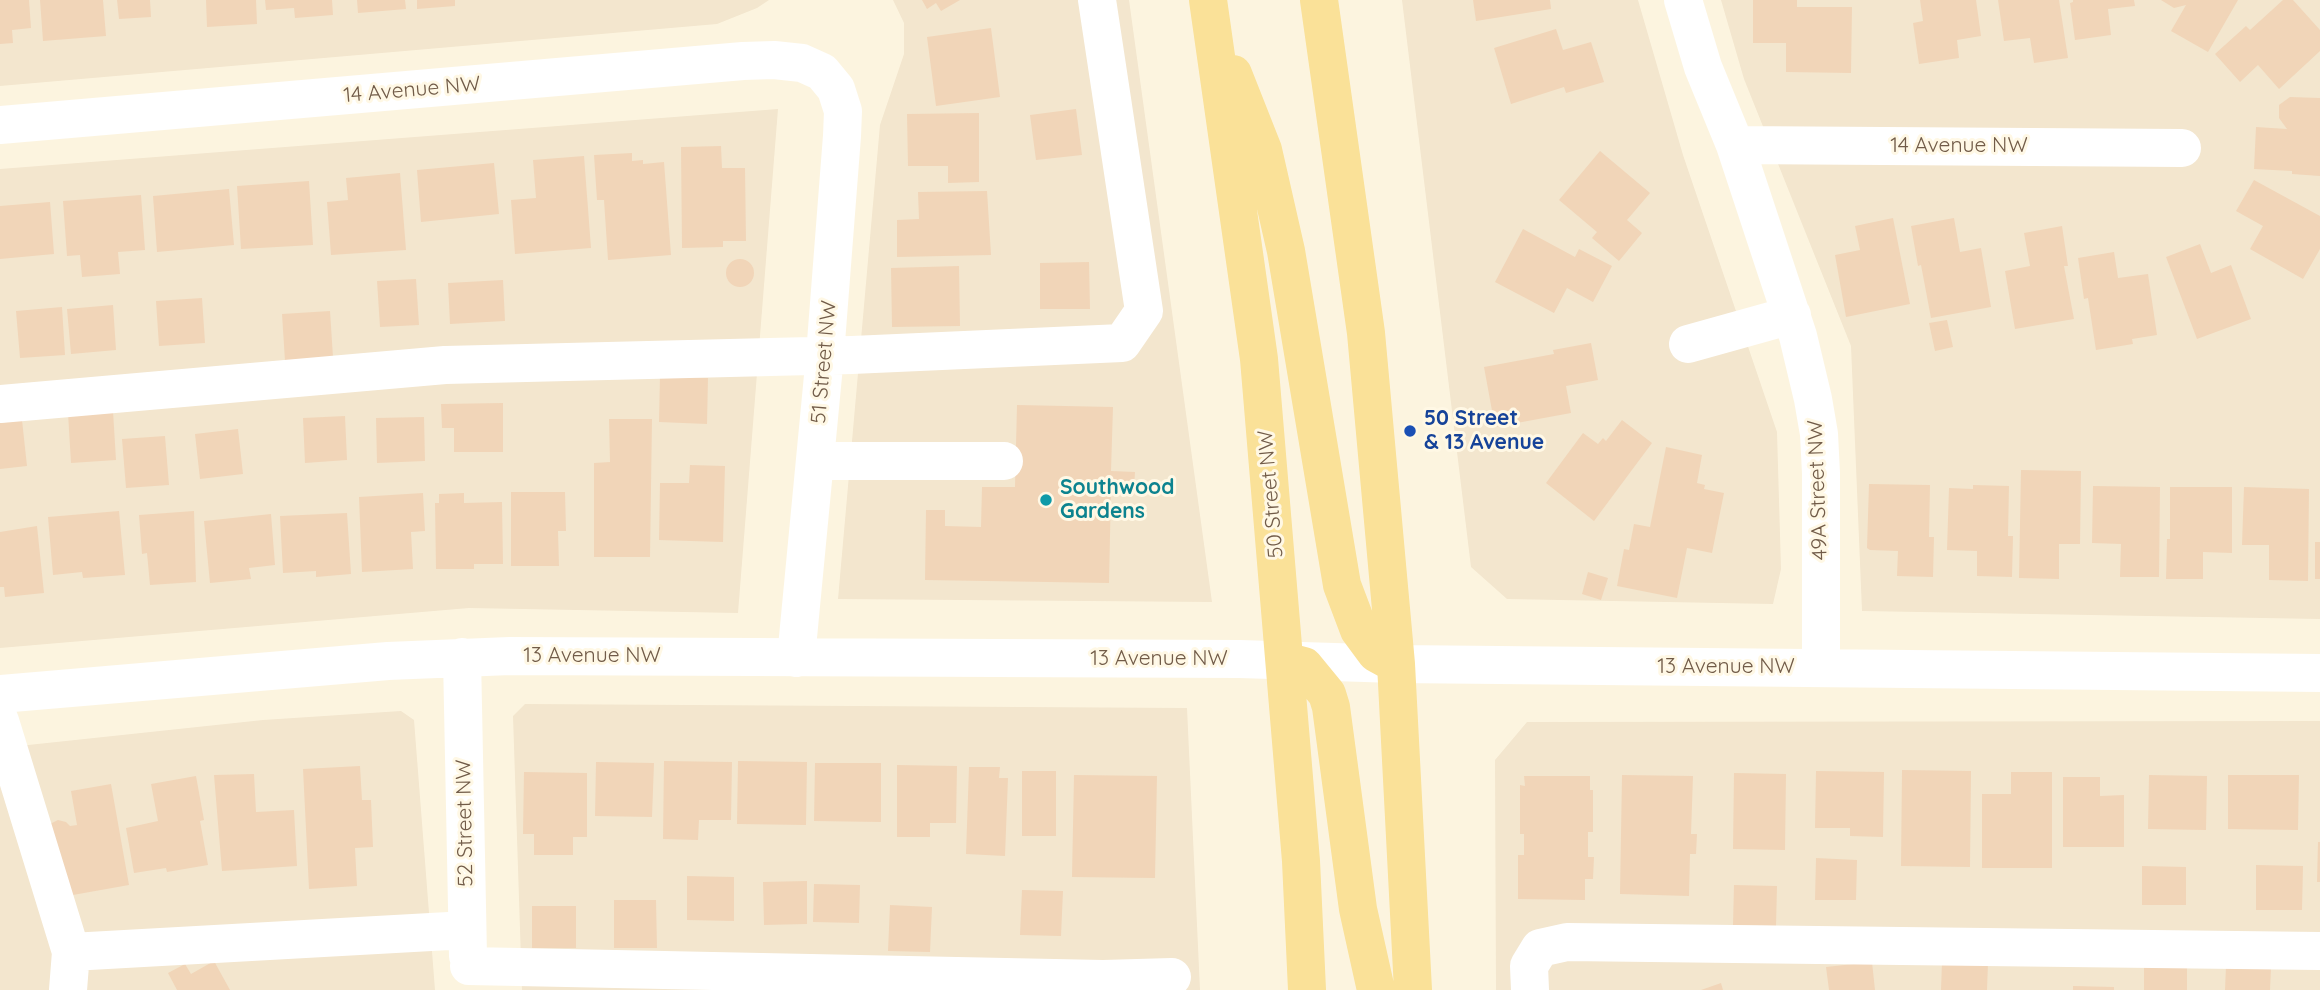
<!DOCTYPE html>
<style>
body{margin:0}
canvas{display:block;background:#fcf4df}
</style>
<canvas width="2320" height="990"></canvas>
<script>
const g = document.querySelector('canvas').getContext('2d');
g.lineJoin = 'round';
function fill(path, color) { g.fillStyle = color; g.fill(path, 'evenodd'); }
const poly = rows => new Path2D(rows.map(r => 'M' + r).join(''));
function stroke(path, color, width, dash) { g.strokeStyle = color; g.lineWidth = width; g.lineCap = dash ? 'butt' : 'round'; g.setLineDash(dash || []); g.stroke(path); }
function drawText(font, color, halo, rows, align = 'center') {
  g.font = font + ' Quicksand,sans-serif'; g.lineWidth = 6; g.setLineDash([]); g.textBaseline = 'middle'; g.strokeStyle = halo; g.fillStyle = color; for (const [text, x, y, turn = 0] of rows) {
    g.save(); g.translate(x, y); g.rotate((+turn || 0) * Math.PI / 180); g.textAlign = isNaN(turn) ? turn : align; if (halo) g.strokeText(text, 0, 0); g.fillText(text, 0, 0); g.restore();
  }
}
fill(poly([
 [0,0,769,0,757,8,717,24,0,86],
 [893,0,1129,0,1212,602,838,599,880,125,904,54,904,23],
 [1402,0,1638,0,1683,155,1777,432,1781,569,1773,604,1507,599,1471,567],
 [1721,0,2320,0,2320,619,1862,611,1851,346,1744,79],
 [778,109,738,613,469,608,0,648,0,169],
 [525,704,1187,708,1200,990,522,990,513,716],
 [401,711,414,720,435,990,0,990,0,748,263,720],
 [2320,721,2320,990,1496,990,1495,760,1527,722]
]), '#f3e6ce');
fill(poly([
 [0,0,29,0,31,28,12,30,13,43,0,44],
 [40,0,103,0,106,36,43,41],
 [117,0,150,0,151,17,119,19],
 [206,0,256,0,257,24,207,27],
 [265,0,332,0,333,15,295,18,294,8,266,10],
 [357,0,405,0,406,9,358,13],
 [417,0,455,0,455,6,417,9],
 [922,0,960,0,941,11,936,3,927,9],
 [1473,0,1550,0,1551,9,1476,21],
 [1753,0,1797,0,1797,7,1852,7,1851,73,1786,72,1786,43,1753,43],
 [1920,0,1976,0,1981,36,1957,40,1959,58,1919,64,1913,23,1923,21],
 [1998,0,2059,0,2068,58,2034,63,2030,38,2004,41],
 [2073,0,2134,0,2135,6,2108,9,2111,35,2075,40,2070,3,2073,2],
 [2161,0,2238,0,2208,52,2171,31,2186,5,2174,8],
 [2283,0,2293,0,2320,30,2320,51,2279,89,2258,65,2240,82,2215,54,2246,26,2250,30],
 [991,28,1000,97,936,106,927,37],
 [1556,29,1563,50,1591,42,1604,82,1566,93,1564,87,1511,104,1494,48],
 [2290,97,2320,98,2320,176,2292,174,2292,171,2254,169,2256,127,2287,129,2279,118,2279,105],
 [1076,109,1082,155,1036,160,1030,115],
 [979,113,979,182,948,183,948,166,908,166,907,114],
 [721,146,722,168,745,168,746,241,723,241,723,247,682,248,681,147],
 [1600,151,1650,193,1627,220,1642,233,1619,261,1592,238,1597,232,1559,200],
 [632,153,632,161,643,160,643,164,664,162,671,255,608,260,604,200,597,200,594,155],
 [584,156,591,248,515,254,511,200,536,198,533,160],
 [494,163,499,214,421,222,417,170],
 [400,173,406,250,331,255,327,202,348,200,346,178],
 [2254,180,2320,216,2320,249,2303,279,2250,249,2263,226,2236,211],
 [309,181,313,245,241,249,237,186],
 [229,189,234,245,157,252,153,196],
 [987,191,991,255,897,257,897,220,919,219,918,192],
 [141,195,145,250,118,252,120,274,82,277,80,255,67,256,63,201],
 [50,202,54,254,0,259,0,206],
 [1893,218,1910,304,1846,317,1835,255,1860,250,1855,226],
 [1954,218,1960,252,1981,248,1991,307,1931,318,1921,265,1918,266,1911,226],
 [2062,226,2068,266,2064,266,2074,319,2015,329,2005,271,2030,266,2024,233],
 [1523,229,1575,257,1579,249,1612,266,1593,302,1567,288,1554,313,1495,282],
 [2200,244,2211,273,2231,265,2251,319,2197,339,2166,257],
 [2114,252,2118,278,2148,274,2157,335,2132,339,2133,344,2096,350,2088,298,2084,299,2078,258],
 '726 273a14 14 0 1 1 28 0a14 14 0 1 1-28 0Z',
 [1089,262,1090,309,1040,309,1040,263],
 [959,266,960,326,892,327,891,268],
 [416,279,419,325,380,327,377,281],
 [503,280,505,321,450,324,448,283],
 [202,298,205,343,159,346,156,301],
 [113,305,116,350,71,354,67,309],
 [62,307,65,355,20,358,16,311],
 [330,311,333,357,285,361,282,314],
 [1947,320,1953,347,1935,351,1929,323],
 [1591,343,1598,380,1566,386,1571,413,1495,427,1484,367,1554,354,1553,350],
 [660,376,708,378,707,424,659,422],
 [503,403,503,452,454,452,454,428,442,428,441,404],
 [1017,405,1113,407,1111,471,1135,472,1134,489,1111,489,1109,583,925,580,926,510,945,510,945,526,981,527,982,487,1015,487],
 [113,411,116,460,71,463,68,413],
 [345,416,347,460,305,463,303,418],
 [424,417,425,461,377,463,376,418],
 [609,419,652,419,650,557,594,557,594,463,610,462],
 [22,420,27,466,0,469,0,423],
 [1622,420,1652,443,1594,521,1546,483,1583,433,1598,444,1603,438,1606,441],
 [238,429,243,474,200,479,195,434],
 [165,436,169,485,126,488,122,439],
 [1666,447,1702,455,1697,483,1705,485,1704,489,1724,493,1712,553,1687,548,1677,598,1617,586,1624,549,1629,550,1634,524,1650,527],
 [690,465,725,466,723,542,659,540,660,483,689,483],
 [2021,470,2081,471,2080,544,2059,544,2059,579,2019,578],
 [1869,484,1930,485,1929,537,1934,537,1933,577,1897,576,1898,551,1870,550,1867,548],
 [1973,485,2009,486,2008,536,2013,536,2012,577,1977,576,1977,551,1947,550,1949,488,1973,489],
 [2093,486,2160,487,2159,577,2120,577,2121,544,2092,543],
 [2170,487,2232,487,2232,553,2203,552,2203,579,2166,579,2167,539,2170,539],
 [2244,487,2309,489,2308,581,2269,580,2269,545,2242,545],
 [511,492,565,492,566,531,558,531,559,566,511,566],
 [423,493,425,531,411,532,413,569,362,572,359,497],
 [464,493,464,503,502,502,503,564,474,564,474,569,436,569,435,503,439,503,439,494],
 [119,511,125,575,83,578,82,572,53,575,48,517],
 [194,511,196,582,150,585,147,553,142,554,139,515],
 [347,513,351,574,316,577,316,571,283,573,280,516],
 [271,514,275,565,249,568,251,579,210,583,204,521],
 [37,526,44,593,5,597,4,587,0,587,0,532],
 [2315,542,2320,542,2320,579,2315,579],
 [1588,572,1608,578,1601,600,1582,594],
 [664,761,732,762,731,820,699,820,698,840,663,839],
 [738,761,807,762,806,825,737,824],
 [596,762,654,763,652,817,595,816],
 [815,763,881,763,881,822,814,821],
 [897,765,957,766,956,823,930,823,930,837,897,837],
 [360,766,362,800,371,800,373,847,355,848,357,886,309,889,303,769],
 [969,767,1000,767,999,778,1008,778,1005,856,966,854],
 [1902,770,1971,771,1970,867,1901,866],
 [1022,771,1056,771,1056,836,1022,836],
 [1816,771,1884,772,1883,837,1850,836,1850,828,1815,828],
 [524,772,587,773,587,837,573,837,573,855,534,855,534,834,523,834],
 [2011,772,2052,772,2052,868,1982,868,1982,794,2011,794],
 [1734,773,1786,774,1785,850,1733,849],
 [254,774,256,812,294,810,297,866,222,871,214,775],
 [1074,775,1157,776,1155,878,1072,877],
 [1622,775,1693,776,1691,834,1697,834,1696,854,1690,854,1689,896,1620,894],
 [2149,775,2207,776,2206,830,2148,829],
 [2228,775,2299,775,2298,830,2228,829],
 [196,776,204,820,200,821,208,865,167,872,166,868,134,873,126,828,158,821,151,784],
 [1524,776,1590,776,1590,790,1593,790,1593,832,1588,832,1588,857,1594,857,1593,879,1585,879,1585,900,1518,899,1518,855,1524,855,1524,834,1520,834,1520,785,1525,786],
 [2063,777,2100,777,2100,796,2124,795,2124,847,2063,847],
 [111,784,129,885,56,898,50,824,58,820,66,822,70,826,77,825,71,791],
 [2318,842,2320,842,2320,882,2317,882],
 [1816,858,1857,860,1856,900,1815,900],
 [2256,865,2303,866,2302,910,2256,910],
 [2142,866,2186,867,2186,905,2142,905],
 [687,876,734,877,734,921,687,920],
 [807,881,807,924,764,925,763,882],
 [814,884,860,885,859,923,813,922],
 [1734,885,1777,886,1776,926,1733,925],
 [1022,890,1063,891,1061,936,1020,935],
 [614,900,656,900,657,948,614,948],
 [890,905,932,907,930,952,888,951],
 [532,906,576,906,576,948,532,948],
 [214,961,230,990,177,990,168,973,185,964,191,974],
 [1872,962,1875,990,1829,990,1826,967],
 [1942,962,1988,963,1987,990,1941,990],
 [2144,965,2187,965,2187,990,2144,990],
 [2226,966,2271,968,2270,990,2225,990],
 [1721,983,1723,990,1701,990],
 [2073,986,2114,987,2114,990,2073,990]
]), '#f1d5b8');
stroke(poly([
 [1683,0,1703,67,1735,145,1798,336,1813,399,1819,434,1821,473,1821,668],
 [0,125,743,61,774,60,802,63,822,72,836,89,843,111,842,136,825,355,796,658],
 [1735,145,2182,148],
 [1688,344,1792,315],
 [0,404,445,365,852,355,1122,343,1144,311,1097,0],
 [816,461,1004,461],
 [462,657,468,956],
 [0,694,388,661,510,656,1240,659,1396,664,2320,673],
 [0,721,71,952,68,990],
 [71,952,467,930],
 [469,966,1103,979,1172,977],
 [1530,990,1529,966,1540,948,1567,942,2320,951]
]), '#fff', 38);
stroke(poly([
 [1208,0,1259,359,1301,861,1307,990],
 [1319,0,1366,333,1396,664,1413,990],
 [1233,74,1263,150,1286,251,1342,585,1359,630,1376,653,1396,664],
 [1285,661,1304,666,1327,694,1331,707,1358,909,1376,990]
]), '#fae198', 38);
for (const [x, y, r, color] of [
 [1410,431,7,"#1a4fb4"],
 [1046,500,7,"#0f9aa8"]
]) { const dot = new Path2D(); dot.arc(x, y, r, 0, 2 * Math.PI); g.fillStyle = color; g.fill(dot); stroke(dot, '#fff8e5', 2.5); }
drawText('21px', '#715b48', '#fff8e5', [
 ["14 Avenue NW",412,90,-5],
 ["14 Avenue NW",1959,146],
 ["51 Street NW",824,362,-85],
 ["49A Street NW",1818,490,-92],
 ["50 Street NW",1271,494,-95],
 ["13 Avenue NW",592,656],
 ["13 Avenue NW",1159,659],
 ["13 Avenue NW",1726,667],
 ["52 Street NW",465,823,-91]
]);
drawText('bold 21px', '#164399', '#fff8e5', [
 ["50 Street",1424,419],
 ["& 13 Avenue",1424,443]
], 'left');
drawText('bold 21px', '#0d838f', '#fff8e5', [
 ["Southwood",1060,488],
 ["Gardens",1060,512]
], 'left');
</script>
